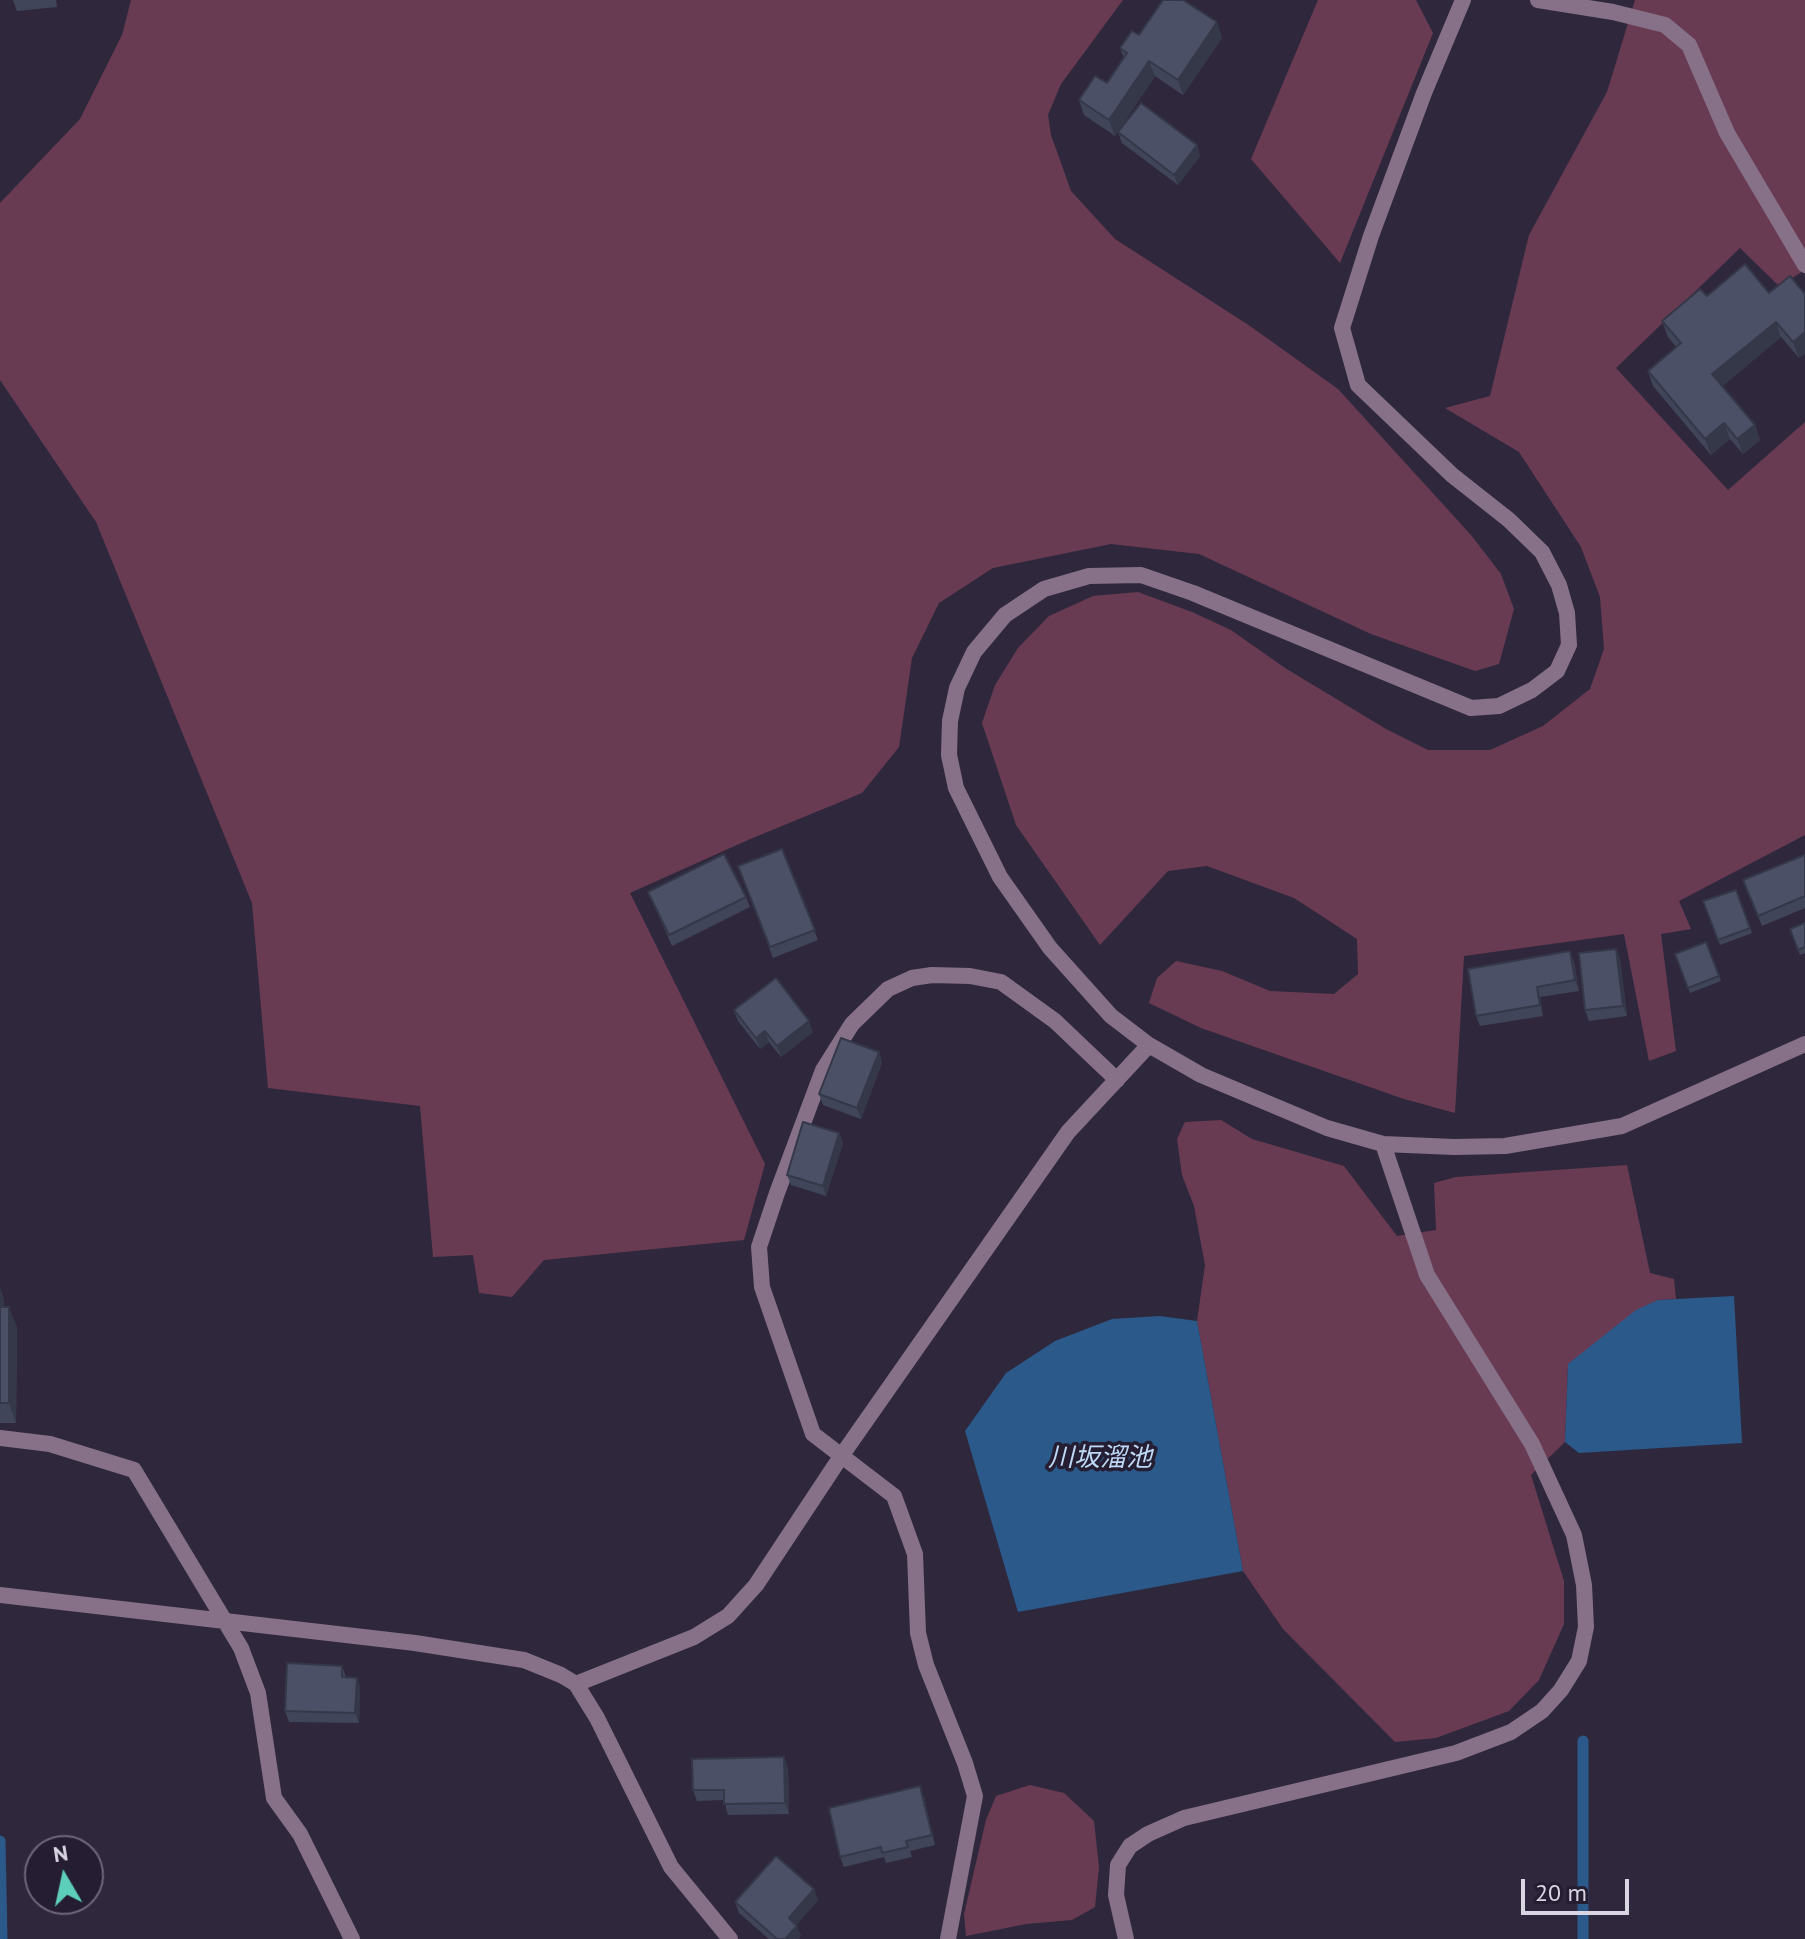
<!DOCTYPE html>
<meta charset="utf-8">
<style>
body{margin:0}
#map{position:relative;width:1805px;height:1939px;overflow:hidden;background:#2f283d;font-family:"PT Sans",sans-serif}
canvas{display:block}
.north{position:absolute;left:24px;top:1835px;width:80px;height:80px;box-sizing:border-box;background:#251e32;border:2px solid #6d6779;border-radius:50%;rotate:351deg;font-size:22px;font-weight:700;line-height:32px;text-align:center;color:#d9d5e3}
.north::after{content:'';display:block;margin:auto;width:28px;height:36px;background:#5cceba;clip-path:polygon(50% 0,100% 100%,50% 72%,0 100%)}
.scale{position:absolute;left:1521px;top:1879px;width:108px;height:36px;box-sizing:border-box;border:4px solid #d9d5e3;border-top:0;padding-left:10px;font-size:24px;line-height:28px;white-space:nowrap;color:#d9d5e3;-webkit-text-stroke:6px #251e32;paint-order:stroke}
</style>
<div id="map">
<canvas width="1805" height="1939"></canvas>
<div class="north">N</div>
<div class="scale">20 m</div>
</div>
<script>
const g = document.querySelector('canvas').getContext('2d');
g.lineJoin = 'round';
function fill(path, color) { g.fillStyle = color; g.fill(path, 'evenodd'); }
const poly = rows => new Path2D(rows.map(r => 'M' + r).join(''));
function stroke(path, color, width, dash) { g.strokeStyle = color; g.lineWidth = width; g.lineCap = dash ? 'butt' : 'round'; g.setLineDash(dash || []); g.stroke(path); }
function drawText(font, color, halo, rows, align = 'center') {
  g.font = font + ' "PT Sans","Noto Sans JP",sans-serif'; g.lineWidth = 7; g.setLineDash([]); g.textBaseline = 'middle'; g.strokeStyle = halo; g.fillStyle = color; for (const [text, x, y, turn = 0] of rows) {
    g.save(); g.translate(x, y); g.rotate((+turn || 0) * Math.PI / 180); g.textAlign = isNaN(turn) ? turn : align; if (halo) g.strokeText(text, 0, 0); g.fillText(text, 0, 0); g.restore();
  }
}
fill(poly([
 [131,0,1123,0,1061,84,1048,115,1051,135,1071,191,1115,239,1250,326,1338,389,1471,535,1501,574,1514,609,1499,664,1475,671,1371,634,1199,554,1111,544,993,568,939,603,912,658,899,747,862,793,748,840,630,893,765,1164,744,1240,544,1260,512,1297,479,1293,473,1255,433,1257,420,1106,268,1088,252,903,96,522,0,380,0,203,80,119,122,35],
 [1318,0,1416,0,1433,33,1340,263,1251,159],
 [1635,0,1805,0,1805,270,1779,286,1740,248,1616,368,1728,490,1805,422,1805,835,1679,901,1691,929,1661,934,1676,1051,1649,1061,1624,934,1464,956,1455,1113,1404,1099,1201,1028,1149,1003,1157,978,1176,961,1222,971,1270,991,1334,994,1358,974,1357,939,1294,898,1207,866,1168,871,1100,945,1016,825,982,723,995,685,1018,648,1049,616,1093,596,1138,592,1192,612,1231,630,1285,668,1386,729,1428,750,1490,750,1543,726,1590,689,1604,649,1600,597,1581,547,1519,452,1445,408,1490,396,1529,235,1607,92],
 [1221,1120,1252,1139,1344,1166,1397,1236,1436,1230,1434,1183,1456,1177,1627,1165,1650,1273,1674,1279,1676,1299,1658,1300,1568,1364,1565,1442,1531,1475,1564,1581,1564,1624,1539,1680,1509,1711,1436,1738,1395,1742,1283,1629,1243,1571,1197,1321,1205,1265,1194,1206,1182,1175,1177,1139,1185,1122],
 [1030,1785,1064,1793,1094,1821,1099,1867,1095,1907,1072,1920,1026,1924,966,1936,964,1914,986,1820,996,1796]
]), '#693b53');
fill(poly([
 [1734,1296,1742,1443,1579,1453,1565,1442,1568,1364,1636,1310,1658,1300],
 [1160,1316,1197,1321,1243,1571,1018,1612,965,1431,1006,1373,1055,1341,1112,1319]
]), '#2a598a');
stroke(poly([
 [1583,1741,1583,1939],
 [0,1841,2,1939]
]), '#2a598a', 11);
stroke(poly([
 [948,1939,975,1796,965,1763,926,1665,918,1633,915,1554,894,1496,813,1434,762,1287,759,1247,777,1193,823,1070,852,1024,888,989,912,978,932,975,970,976,1001,982,1055,1021,1117,1080]
]), '#877189', 16);
stroke(poly([
 [1463,0,1424,93,1371,236,1342,328,1358,385,1452,475,1509,520,1542,552,1559,585,1567,613,1569,645,1557,671,1532,690,1499,706,1471,708,1193,593,1141,575,1089,576,1044,589,1005,615,974,652,957,688,950,721,949,755,956,788,1000,877,1050,948,1111,1016,1149,1045,1201,1075,1327,1128,1383,1144,1454,1147,1505,1146,1622,1126,1805,1044],
 [1538,0,1613,12,1665,25,1689,45,1727,133,1805,265],
 [0,1438,50,1444,134,1470,241,1648,258,1693,274,1798,300,1834,352,1939],
 [0,1595,415,1643,524,1660,561,1675,576,1684,597,1718,671,1867,730,1939],
 [576,1684,694,1637,728,1616,756,1585,842,1455,1068,1132,1149,1045],
 [1126,1939,1116,1895,1118,1865,1130,1846,1148,1834,1184,1818,1456,1753,1511,1732,1542,1711,1561,1690,1579,1661,1586,1627,1584,1585,1574,1535,1532,1444,1427,1275,1383,1144]
]), '#877189', 16);
fill(poly([
 [13,0,56,0,57,7,17,11],
 [1217,22,1222,38,1183,95,1155,76,1115,136,1084,115,1079,100,1107,83,1124,58,1120,48,1139,35],
 [1118,132,1197,145,1200,156,1178,185,1122,143],
 [1769,293,1805,294,1805,353,1799,358,1781,337,1722,386,1755,425,1760,440,1743,454,1730,439,1711,455,1653,386,1648,371,1676,347,1668,337,1662,321,1707,296],
 [782,849,818,940,773,958,738,866],
 [1805,855,1805,908,1762,926,1747,891],
 [648,892,746,897,750,907,672,946],
 [1703,901,1750,928,1752,933,1720,945],
 [1805,923,1805,953,1800,955,1790,929],
 [1706,942,1721,981,1690,993,1675,954],
 [1620,959,1627,1016,1589,1021,1585,1010],
 [1574,962,1579,991,1540,997,1543,1016,1480,1026,1476,1016],
 [734,1011,813,1032,781,1057,769,1042,760,1049,738,1021],
 [879,1052,882,1063,861,1119,823,1105,819,1094],
 [839,1133,843,1143,826,1196,791,1185,787,1175],
 [0,1288,4,1300,4,1307,17,1327,16,1423,0,1423],
 [342,1666,346,1677,357,1678,360,1688,359,1723,289,1722,285,1711],
 [788,1768,789,1814,728,1815,724,1800,697,1801,693,1790],
 [924,1797,935,1845,910,1851,912,1857,886,1863,884,1857,844,1867,840,1857],
 [818,1900,796,1925,801,1936,798,1939,769,1939,739,1913,735,1902]
]), '#414559');
fill(poly([
 [1217,22,1222,38,1183,95,1178,80],
 [1149,61,1155,76,1115,136,1109,120],
 [1197,145,1200,156,1178,185,1174,175],
 [1776,322,1781,337,1718,390,1712,374],
 [1805,332,1805,353,1799,358,1793,342],
 [1724,423,1730,439,1711,455,1705,439],
 [1755,425,1760,440,1743,454,1737,439],
 [1616,949,1620,959,1627,1016,1623,1006],
 [1570,951,1574,962,1579,991,1575,980],
 [1537,987,1540,997,1543,1016,1540,1005],
 [809,1021,813,1032,781,1057,777,1046],
 [765,1031,769,1042,760,1049,756,1038],
 [879,1052,882,1063,861,1119,857,1108],
 [839,1133,843,1143,826,1196,823,1186],
 [0,1288,4,1300,4,1327,0,1316],
 [9,1307,17,1327,16,1423,9,1403],
 [357,1678,360,1688,359,1723,355,1713],
 [784,1757,788,1768,789,1814,785,1803],
 [920,1786,924,1797,935,1845,932,1835],
 [814,1889,818,1900,793,1929,789,1918],
 [797,1926,801,1936,798,1939,785,1939]
]), '#353848');
const building = poly([
 [1163,0,1183,0,1217,22,1178,80,1149,61,1109,120,1079,100,1095,76,1107,83,1127,53,1120,48,1132,31,1139,35,1163,0],
 [1141,103,1197,145,1174,175,1118,132,1141,103],
 [1745,264,1769,293,1790,276,1805,294,1805,332,1793,342,1776,322,1712,374,1755,425,1737,439,1724,423,1705,439,1648,371,1681,343,1662,321,1700,289,1707,296,1745,264],
 [782,849,815,930,770,947,738,866,782,849],
 [724,854,746,897,669,935,648,892,724,854],
 [1805,855,1805,896,1758,916,1743,880,1805,855],
 [1736,890,1750,928,1718,940,1703,901,1736,890],
 [1805,923,1805,947,1798,950,1790,929,1805,923],
 [1706,942,1719,976,1688,988,1675,954,1706,942],
 [1616,949,1623,1006,1585,1010,1579,953,1616,949],
 [1570,951,1575,980,1537,987,1540,1005,1476,1016,1468,969,1570,951],
 [776,978,809,1021,777,1046,765,1031,756,1038,734,1010,776,978],
 [841,1038,879,1052,857,1108,819,1094,841,1038],
 [803,1122,839,1133,823,1186,787,1175,803,1122],
 [0,1307,9,1307,9,1403,0,1403,0,1307],
 [287,1663,342,1666,342,1677,357,1678,355,1713,285,1711,287,1663],
 [784,1757,785,1803,724,1804,724,1790,693,1790,692,1759,784,1757],
 [920,1786,932,1835,906,1841,908,1847,882,1853,881,1847,840,1857,829,1808,920,1786],
 [776,1856,814,1889,789,1918,797,1926,785,1939,777,1939,735,1902,776,1856]
]);
fill(building, '#4c5067');
stroke(building, '#353848', 2);
drawText('italic 26px', '#bdd7f5', '#251e32', [
 ["川坂溜池",1100,1459]
]);
</script>
